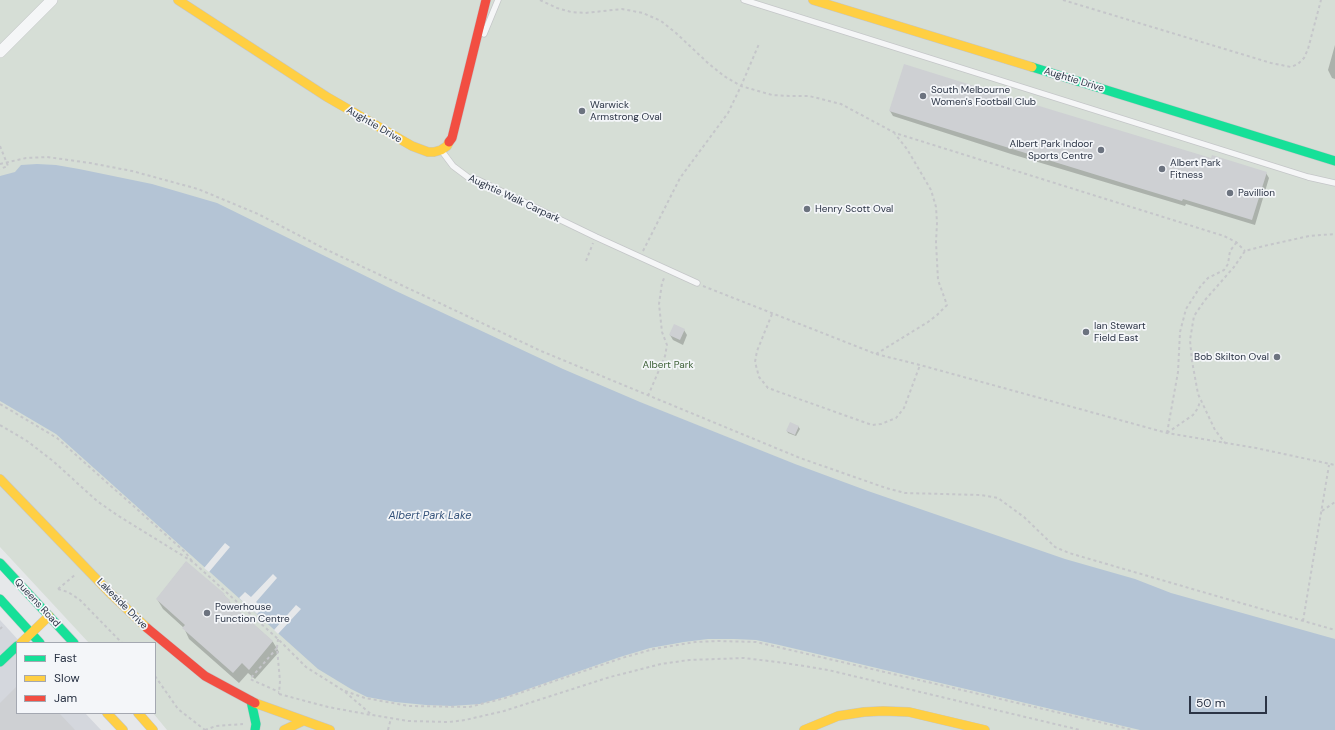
<!DOCTYPE html>
<style>
body{margin:0}
#map{position:relative;width:1335px;height:730px;overflow:hidden;background:#e6e8ea;font-family:"DM Sans",sans-serif}
canvas{display:block}
.legend{position:absolute;left:16px;top:642px;width:140px;height:72px;box-sizing:border-box;background:#f4f6f9;border:1px solid #a4a8b1;margin:0;padding:5px 7px;list-style:none;font-size:12px;color:#2b3445}
.legend li{display:flex;align-items:center;gap:8px;height:20px}
.legend b{width:20px;border:1px solid #a4a8b1}
.scale{position:absolute;left:1189px;top:696px;width:78px;height:18px;box-sizing:border-box;border:2px solid #2b3445;border-top:0;padding-left:5px;font-size:12px;line-height:14px;white-space:nowrap;color:#2b3445;-webkit-text-stroke:3px #f4f6f9;paint-order:stroke}
</style>
<div id="map">
<canvas width="1335" height="730"></canvas>
<ul class="legend">
<li><b style="height:5px;background:#16e098"></b>Fast</li>
<li><b style="height:5px;background:#ffcf43"></b>Slow</li>
<li><b style="height:5px;background:#f24e42"></b>Jam</li>
</ul>
<div class="scale">50 m</div>
</div>
<script>
const g = document.querySelector('canvas').getContext('2d');
g.lineJoin = 'round';
function fill(path, color) { g.fillStyle = color; g.fill(path, 'evenodd'); }
const poly = rows => new Path2D(rows.map(r => 'M' + r).join(''));
function stroke(path, color, width, dash) { g.strokeStyle = color; g.lineWidth = width; g.lineCap = dash ? 'butt' : 'round'; g.setLineDash(dash || []); g.stroke(path); }
function drawText(font, color, halo, rows, align = 'center') {
  g.font = font + ' "DM Sans",sans-serif'; g.lineWidth = 3.5; g.setLineDash([]); g.textBaseline = 'middle'; g.strokeStyle = halo; g.fillStyle = color; for (const [text, x, y, turn = 0] of rows) {
    g.save(); g.translate(x, y); g.rotate((+turn || 0) * Math.PI / 180); g.textAlign = isNaN(turn) ? turn : align; if (halo) g.strokeText(text, 0, 0); g.fillText(text, 0, 0); g.restore();
  }
}
fill(poly([
 [0,620,21,643,17,643,17,713,85,713,101,730,0,730]
]), '#d4d7dd');
fill(poly([
 [0,0,1335,0,1335,730,167,730,153,713,155,713,155,643,89,643,0,547]
]), '#d6ded6');
fill(poly([
 [37,164,56,165,79,169,152,184,217,203,396,291,563,369,640,402,795,464,868,491,1065,559,1135,579,1171,593,1335,639,1335,730,1140,730,779,645,756,640,734,639,708,639,684,642,650,648,620,657,508,696,480,704,452,706,426,705,395,702,367,697,351,689,318,669,56,434,0,401,0,176,15,172,21,165]
]), '#b4c4d5');
fill(poly([
 [225,543,230,547,209,572,204,568],
 [273,574,277,578,256,602,263,608,257,614,239,598,245,592,251,597],
 [296,605,301,609,278,634,274,630]
]), '#e6e8ea');
fill(poly([
 [1335,45,1335,79,1332,78,1328,70],
 [1016,100,1212,159,1266,173,1269,178,1255,225,1186,204,1185,206,1011,154,893,116,890,111],
 [684,330,687,335,683,345,673,340,670,335],
 [798,426,800,429,796,436,788,433,787,431],
 [186,562,224,595,233,606,273,642,279,652,255,679,248,673,239,683,189,639,184,628,163,609,157,599]
]), '#0003');
fill(poly([
 [904,64,1016,99,1211,158,1212,155,1267,172,1252,220,1183,199,1182,201,1126,184,889,111],
 [674,324,685,329,680,340,669,335],
 [790,422,799,426,795,435,786,431],
 [186,561,225,594,224,595,230,600,229,602,273,641,249,670,242,663,233,673,182,628,185,625,156,599],
 [17,686,17,713,59,713,75,730,0,730,0,703]
]), '#ced0d3');
const lane = poly([
 [744,0,1308,177,1335,183],
 [484,34,498,0],
 [441,150,453,166,469,178,478,180,596,237,697,283]
]);
const street = poly([
 [0,52,52,0]
]);
const fast = poly([
 [1032,67,1335,161],
 [0,563,74,643],
 [0,599,40,643],
 [0,662,17,646],
 [251,701,256,724,255,730]
]);
const slow = poly([
 [178,0,327,97,412,146,428,152,434,152,441,150,447,146,449,142],
 [813,0,1032,67],
 [0,479,109,592,147,628],
 [21,643,49,616],
 [255,703,330,730],
 [107,713,123,730],
 [138,713,153,730],
 [284,730,303,721],
 [804,730,838,716,864,712,883,711,909,712,985,730]
]);
const jam = poly([
 [449,142,452,138,486,0],
 [147,628,205,676,255,703]
]);
stroke(lane, '#c4c6c8', 7);
stroke(street, '#c4c6c8', 12);
stroke(fast, '#c4c6c8', 10);
stroke(slow, '#c4c6c8', 10);
stroke(jam, '#c4c6c8', 10);
stroke(poly([
 [540,0,557,8,571,12,585,13,622,9,643,13,661,21,676,33,709,64,724,76,741,86,772,95,789,96,809,96,841,104,895,133,1224,236,1236,242,1245,251],
 [1063,0,1271,63,1291,67,1298,64,1304,58,1308,49,1321,0],
 [0,146,8,166,0,169],
 [0,164,26,158,47,157,90,163,132,171,198,189,258,214,325,249,541,351,800,458,886,488,905,493,981,495,998,498,1024,517,1055,547,1069,553,1213,595,1335,630],
 [643,251,680,178,728,113,741,86,759,44],
 [586,261,593,243],
 [703,286,876,354,920,365,1167,433,1256,448,1335,465],
 [772,314,757,351,755,362,759,377,768,388,872,425,881,424,896,418,904,408,920,365],
 [876,354,928,322,937,315,947,305,938,280,936,242,937,223,936,207,931,190,907,149,895,134],
 [648,396,665,356,667,345,662,332,659,304,662,283,665,276],
 [0,404,57,438,185,552,192,561],
 [0,425,27,441,53,461,97,501,117,515,193,562,278,639,306,667,344,691,372,715,408,721,449,722,465,720,504,711,610,677,661,664,689,660,744,658,785,663,828,670,1080,730],
 [1167,433,1178,372,1180,332,1186,309,1200,287,1208,278,1224,270,1228,264,1230,251,1236,243],
 [1167,433,1193,415,1198,408,1200,401],
 [1226,444,1215,430,1198,394,1192,361,1190,340,1194,316,1205,300,1234,267,1245,251,1264,246,1309,236,1335,234],
 [1322,511,1335,502],
 [58,589,68,592,80,600,122,643],
 [58,589,76,574],
 [1303,621,1329,465],
 [0,629,3,626],
 [278,639,277,648,280,681,279,694],
 [277,648,250,679,279,692],
 [155,676,178,709,205,730],
 [345,691,365,698,409,706,469,707,505,698,622,658,654,649,695,642,718,641,756,642,1133,730],
 [279,694,328,707,371,715],
 [205,730,216,726,243,724],
 [388,730,391,718]
]), '#c5c6ca', 2, [3, 3]);
stroke(lane, '#f5f6f7', 5.5);
stroke(street, '#f5f6f7', 11);
stroke(fast, '#16e098', 9);
stroke(slow, '#ffcf43', 9);
stroke(jam, '#f24e42', 9);
for (const [x, y, r, color] of [
 [923,96,4,"#6c737f"],
 [582,111,4,"#6c737f"],
 [1101,150,4,"#6c737f"],
 [1162,169,4,"#6c737f"],
 [1230,193,4,"#6c737f"],
 [807,209,4,"#6c737f"],
 [1086,332,4,"#6c737f"],
 [1277,357,4,"#6c737f"],
 [207,613,4,"#6c737f"]
]) { const dot = new Path2D(); dot.arc(x, y, r, 0, 2 * Math.PI); g.fillStyle = color; g.fill(dot); stroke(dot, '#f4f6f9', 1.5); }
drawText('10px', '#2b3445', '#f4f6f9', [
 ["Aughtie Drive",1074,80,17],
 ["Aughtie Drive",374,125,30],
 ["Aughtie Walk Carpark",514,199,25],
 ["Queens Road",37,603,47],
 ["Lakeside Drive",122,604,45]
]);
drawText('10px', '#2b3445', '#f4f6f9', [
 ["South Melbourne",931,90],
 ["Women's Football Club",931,102],
 ["Warwick",590,105],
 ["Armstrong Oval",590,117],
 ["Albert Park Indoor",1093,144,"right"],
 ["Sports Centre",1093,156,"right"],
 ["Albert Park",1170,163],
 ["Fitness",1170,175],
 ["Pavillion",1238,193],
 ["Henry Scott Oval",815,209],
 ["Ian Stewart",1094,326],
 ["Field East",1094,338],
 ["Bob Skilton Oval",1269,357,"right"],
 ["Powerhouse",215,607],
 ["Function Centre",215,619]
], 'left');
drawText('10px', '#3f6138', '#f4f6f9', [
 ["Albert Park",668,365]
]);
drawText('italic 11px', '#34527a', '#f4f6f9', [
 ["Albert Park Lake",430,516]
]);
</script>
